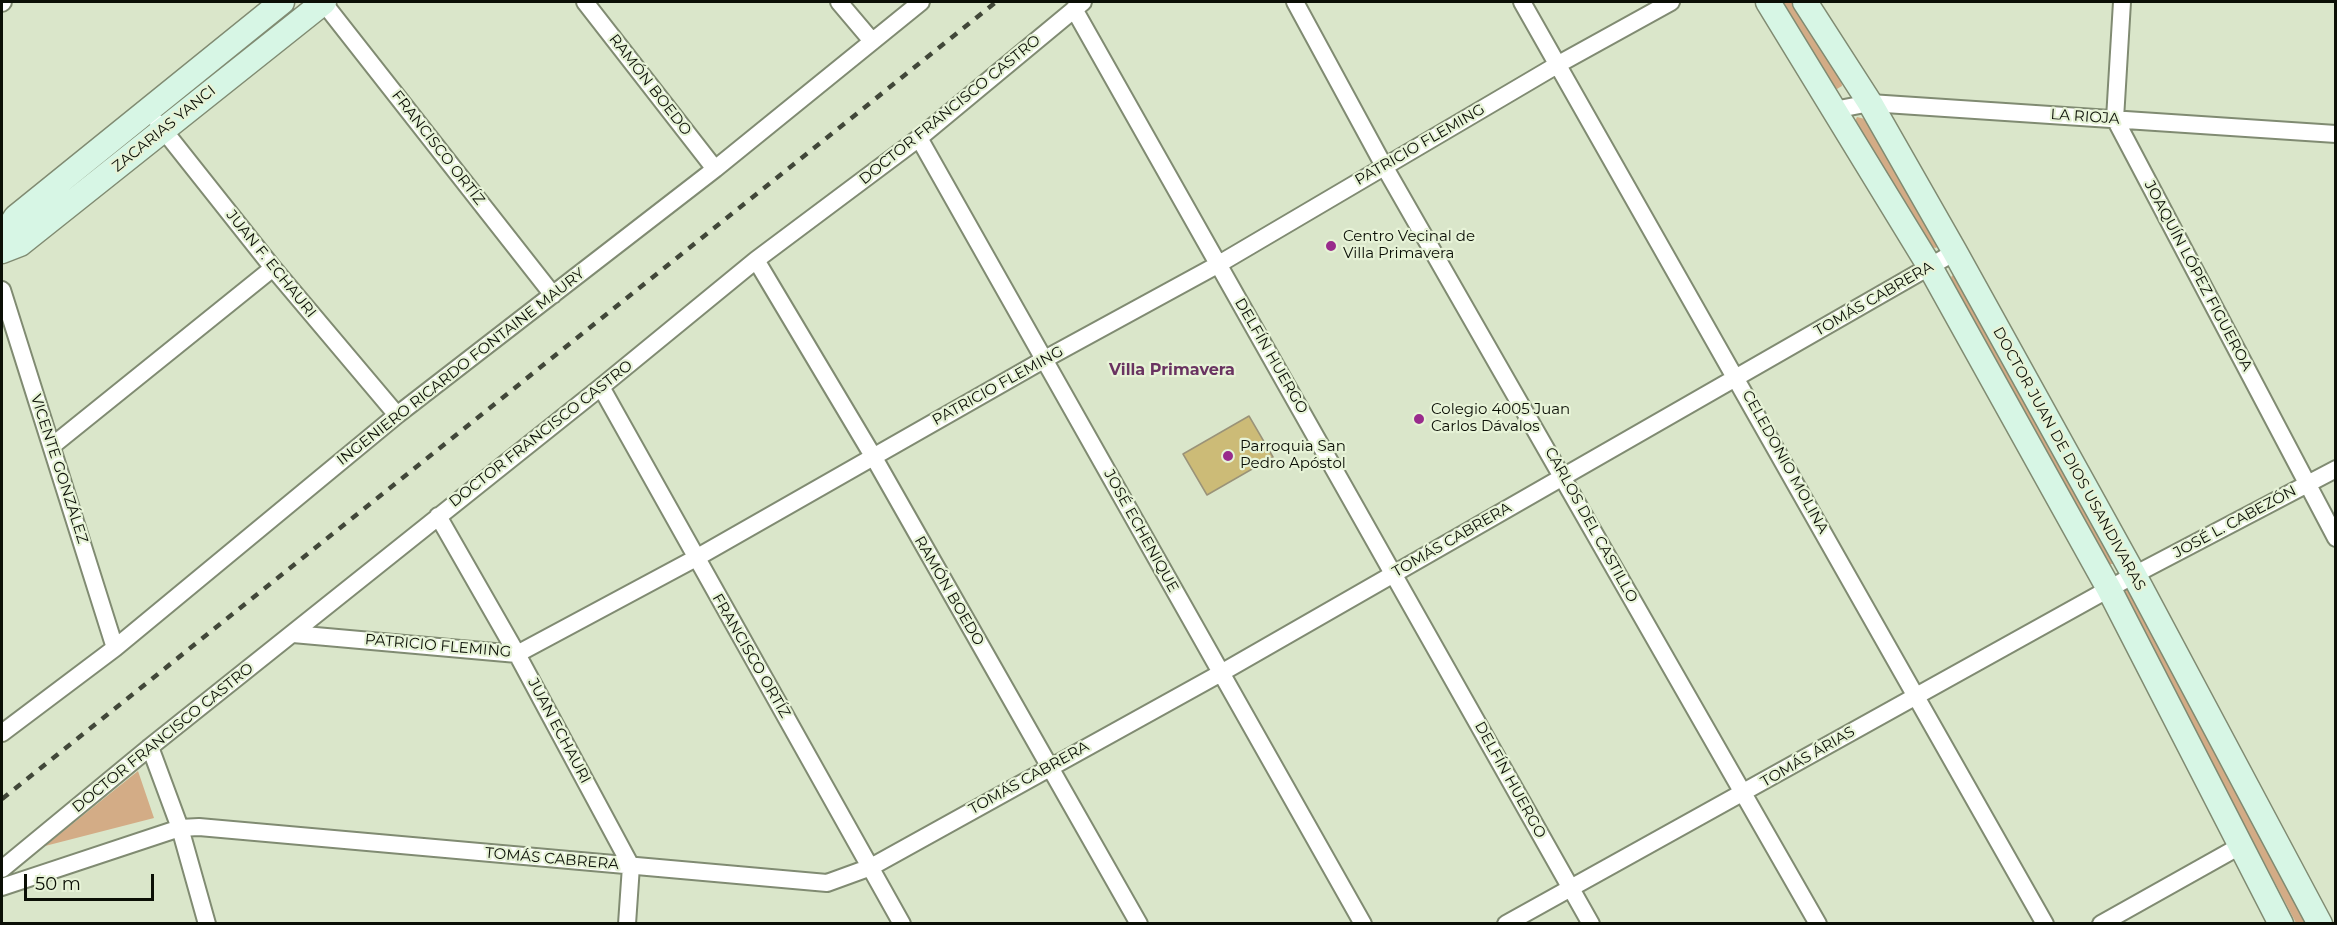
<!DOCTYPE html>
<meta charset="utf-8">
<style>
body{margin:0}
#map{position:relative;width:2337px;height:925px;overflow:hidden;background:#dae6ca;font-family:Montserrat,sans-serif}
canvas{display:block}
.frame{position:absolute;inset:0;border:3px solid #0b0f06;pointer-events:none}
.scale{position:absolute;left:24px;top:874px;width:130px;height:27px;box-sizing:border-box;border:3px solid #0b0f06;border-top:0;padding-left:8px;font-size:18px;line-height:21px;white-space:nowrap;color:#0b0f06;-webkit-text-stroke:4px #e7f3d7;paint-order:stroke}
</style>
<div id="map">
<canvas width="2337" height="925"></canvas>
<div class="frame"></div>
<div class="scale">50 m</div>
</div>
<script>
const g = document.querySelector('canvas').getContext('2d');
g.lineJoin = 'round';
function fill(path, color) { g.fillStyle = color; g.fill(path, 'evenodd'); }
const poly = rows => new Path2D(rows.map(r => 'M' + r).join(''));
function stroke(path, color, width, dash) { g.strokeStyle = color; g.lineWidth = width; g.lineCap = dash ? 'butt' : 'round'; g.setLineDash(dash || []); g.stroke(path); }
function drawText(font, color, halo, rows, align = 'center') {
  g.font = font + ' Montserrat,sans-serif'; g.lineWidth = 4.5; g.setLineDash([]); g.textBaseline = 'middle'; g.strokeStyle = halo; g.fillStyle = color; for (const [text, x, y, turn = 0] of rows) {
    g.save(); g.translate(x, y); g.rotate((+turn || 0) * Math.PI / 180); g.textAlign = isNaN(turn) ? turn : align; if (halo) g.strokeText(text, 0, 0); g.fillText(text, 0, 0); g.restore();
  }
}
fill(poly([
 [1779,2,1793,2,1841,77,1842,86,1837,89,1831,85],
 [1857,117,1865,119,1938,246,1936,248,1931,247,1854,123],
 [1956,272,2115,562,2113,564,2109,564,1953,283,1951,277],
 [2128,588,2308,923,2296,923,2125,597,2124,593],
 [138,771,154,818,45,846]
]), '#d3ac86');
const building = poly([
 [1249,416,1273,457,1207,495,1183,454,1249,416]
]);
fill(building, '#cb7');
stroke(building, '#9a9378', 1.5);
const street = poly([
 [323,2,553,295],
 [585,2,715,169],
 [839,2,872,41],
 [1295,2,1384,166,1818,924],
 [1522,2,2045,924],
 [2122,2,2115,119,2336,538],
 [2,3,3,2],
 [1074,9,1591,924],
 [1834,110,1870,103,2336,134],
 [158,123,273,268,397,415],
 [919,138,1363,924],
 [756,260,873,456,1139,924],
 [2,290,115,648],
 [601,387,902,924],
 [52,446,273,268],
 [438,516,517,654,631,866,627,924],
 [293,634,517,654,696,558,1045,359,1219,264,1557,65,1671,2],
 [2,733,115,648,397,415,715,169,921,2],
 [150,747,180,828,207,924],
 [2,869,150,747,601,387,756,260,919,138,1083,2],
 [2,887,180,828,199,827,827,883,871,867,1221,673,1955,252],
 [1506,924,2134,575,2336,469],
 [2101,924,2240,846]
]);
const secondary = poly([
 [1768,2,1930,267,2109,589,2281,924],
 [1805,2,1870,103,1955,252,2134,575,2320,924],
 [2,238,16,217,282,2],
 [2,251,20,244,324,2]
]);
stroke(street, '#808b72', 20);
stroke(secondary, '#808b72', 27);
stroke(street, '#fff', 16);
stroke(secondary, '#d7f6e5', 24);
stroke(poly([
 [2,799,996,2]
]), '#414739', 4.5, [8, 8]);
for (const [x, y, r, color] of [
 [1331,246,6,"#992b8c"],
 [1419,419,6,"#992b8c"],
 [1228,456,6,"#992b8c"]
]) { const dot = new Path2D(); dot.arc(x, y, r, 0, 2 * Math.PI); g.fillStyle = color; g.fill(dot); stroke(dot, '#e7f3d7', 2); }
drawText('15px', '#0b0f06', '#e7f3d7', [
 ["RAMÓN BOEDO",650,85,52],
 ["DOCTOR FRANCISCO CASTRO",950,110,-39],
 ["LA RIOJA",2085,117,4],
 ["ZACARIAS YANCI",164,129,-39],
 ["PATRICIO FLEMING",1420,145,-30],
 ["FRANCISCO ORTÍZ",438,148,52],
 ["JUAN F. ECHAURI",271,264,51],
 ["JOAQUÍN LÓPEZ FIGUEROA",2198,276,62],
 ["TOMÁS CABRERA",1874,299,-30],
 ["DELFÍN HUERGO",1271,356,60],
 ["INGENIERO RICARDO FONTAINE MAURY",461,367,-38],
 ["PATRICIO FLEMING",998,386,-29],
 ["DOCTOR FRANCISCO CASTRO",541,434,-38],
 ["DOCTOR JUAN DE DIOS USANDIVARAS",2069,459,61],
 ["CELEDONIO MOLINA",1785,462,61],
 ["VICENTE GONZÁLEZ",59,469,72],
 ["JOSÉ L. CABEZÓN",2235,522,-28],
 ["CARLOS DEL CASTILLO",1591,525,61],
 ["JOSÉ ECHENIQUE",1141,531,61],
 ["TOMÁS CABRERA",1452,540,-30],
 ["RAMÓN BOEDO",949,591,60],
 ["PATRICIO FLEMING",438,646,5],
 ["FRANCISCO ORTÍZ",751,656,60],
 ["JUAN ECHAURI",559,731,62],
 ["DOCTOR FRANCISCO CASTRO",163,738,-39],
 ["TOMÁS ÁRIAS",1808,757,-30],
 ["TOMÁS CABRERA",1029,778,-29],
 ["DELFÍN HUERGO",1510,780,61],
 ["TOMÁS CABRERA",552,859,5]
]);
drawText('15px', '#0b0f06', '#e7f3d7', [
 ["Centro Vecinal de",1343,237],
 ["Villa Primavera",1343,254],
 ["Colegio 4005 Juan",1431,410],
 ["Carlos Dávalos",1431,427],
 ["Parroquia San",1240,447],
 ["Pedro Apóstol",1240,464]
], 'left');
drawText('bold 16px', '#693361', '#e7f3d7', [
 ["Villa Primavera",1172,370]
]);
</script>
